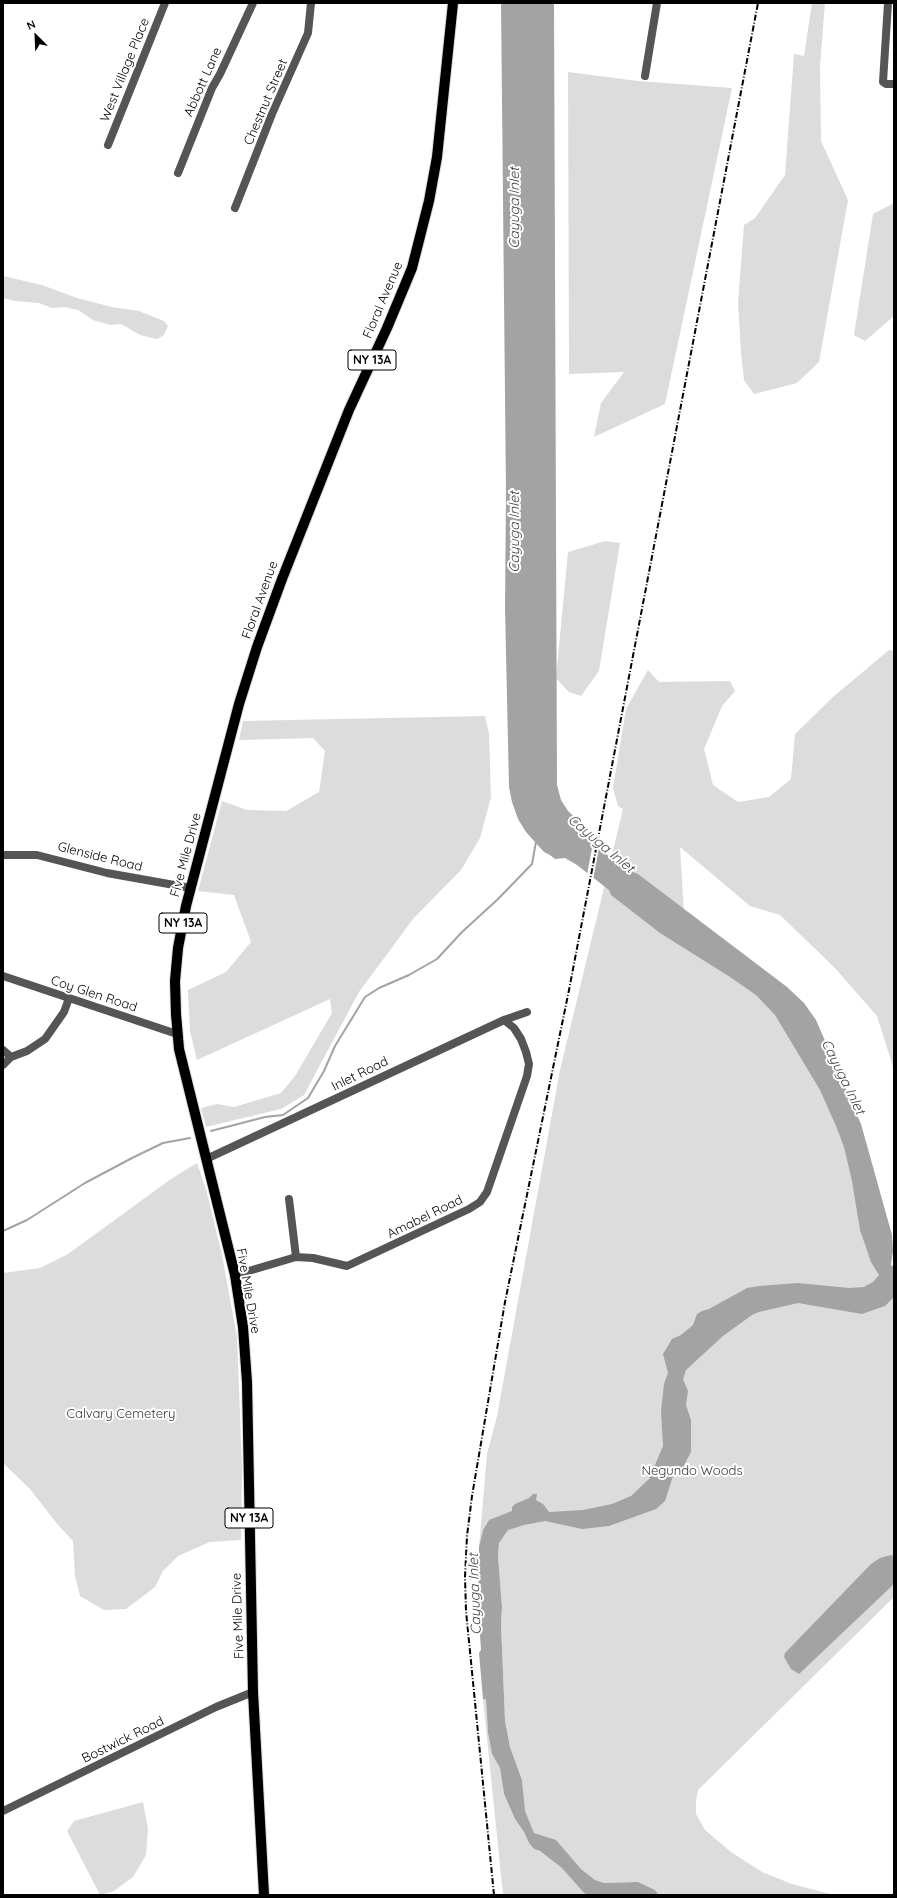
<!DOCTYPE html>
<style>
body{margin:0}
#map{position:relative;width:897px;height:1898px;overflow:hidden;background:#fff;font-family:Quicksand,sans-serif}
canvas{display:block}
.frame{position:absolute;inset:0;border:4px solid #000;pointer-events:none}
.north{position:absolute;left:16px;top:16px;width:40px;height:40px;-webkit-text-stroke:3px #fff;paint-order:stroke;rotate:336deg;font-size:11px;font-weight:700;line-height:16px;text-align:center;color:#000}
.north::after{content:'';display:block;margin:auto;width:14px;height:18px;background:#000;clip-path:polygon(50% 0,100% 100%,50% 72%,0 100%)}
</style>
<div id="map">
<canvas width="897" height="1898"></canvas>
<div class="frame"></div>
<div class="north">N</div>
</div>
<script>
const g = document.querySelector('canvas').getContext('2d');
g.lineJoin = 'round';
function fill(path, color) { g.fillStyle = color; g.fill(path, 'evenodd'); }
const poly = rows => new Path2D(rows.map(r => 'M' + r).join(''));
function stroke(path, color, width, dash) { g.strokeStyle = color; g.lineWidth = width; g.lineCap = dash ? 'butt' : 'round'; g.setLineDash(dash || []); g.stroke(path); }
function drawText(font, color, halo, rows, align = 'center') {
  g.font = font + ' Quicksand,sans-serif'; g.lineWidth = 4; g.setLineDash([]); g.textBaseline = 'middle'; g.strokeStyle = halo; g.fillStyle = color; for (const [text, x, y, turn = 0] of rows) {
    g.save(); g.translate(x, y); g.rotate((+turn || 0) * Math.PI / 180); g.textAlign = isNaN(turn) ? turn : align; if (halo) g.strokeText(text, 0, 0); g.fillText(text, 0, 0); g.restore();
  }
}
fill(poly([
 [812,3,825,3,820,66,821,141,848,200,819,362,797,383,754,394,744,380,741,352,738,303,744,225,755,218,785,175,794,54,804,56],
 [568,72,638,81,732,88,665,404,594,437,601,403,624,372,569,374],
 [894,203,894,316,865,341,854,335,873,214],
 [3,276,42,285,77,298,112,307,139,311,164,321,168,326,164,335,157,339,140,335,121,324,110,325,93,320,78,310,65,307,52,308,39,303,15,301,3,298],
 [605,541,620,543,599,671,581,696,569,692,556,678,568,552],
 [889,650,894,651,894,1070,877,1016,834,967,780,915,750,906,680,847,685,930,755,978,812,1047,894,1293,894,1597,698,1790,696,1801,696,1814,705,1830,731,1852,762,1872,792,1884,834,1895,659,1895,655,1890,638,1882,604,1883,595,1880,581,1869,556,1841,534,1833,524,1811,522,1780,510,1747,505,1721,501,1624,502,1607,498,1556,499,1543,489,1520,483,1530,479,1547,487,1454,497,1416,560,1070,623,809,618,806,613,788,626,709,648,670,659,682,730,681,735,691,722,706,704,749,713,785,738,802,769,797,791,779,795,734,833,697],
 [485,716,489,734,491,797,480,838,461,870,413,919,359,992,304,1095,281,1109,206,1127,201,1108,217,1104,234,1107,281,1093,295,1076,332,1013,330,999,197,1060,190,1031,188,990,226,972,251,942,234,895,198,891,222,801,247,810,286,811,319,792,325,751,313,738,239,740,243,721],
 [197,1163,206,1189,222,1255,237,1337,242,1466,241,1540,210,1542,178,1556,163,1571,155,1587,126,1609,104,1610,80,1596,75,1576,73,1541,58,1525,30,1489,3,1463,3,1273,40,1268,68,1254,171,1179],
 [483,1699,486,1699,488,1733,492,1754,500,1768,504,1794,515,1819,524,1832,529,1843,534,1849,540,1851,562,1867,584,1893,588,1895,503,1895],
 [143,1802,148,1829,146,1855,133,1877,114,1891,100,1895,67,1831,74,1821]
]), '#dcdcdc');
fill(poly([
 [501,3,554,3,557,785,561,800,568,811,582,824,583,834,592,843,625,869,638,874,787,987,804,1003,816,1020,861,1124,892,1235,893,1251,891,1265,894,1267,894,1297,885,1306,862,1314,798,1303,759,1312,752,1315,723,1336,686,1370,683,1379,688,1391,686,1405,691,1420,691,1452,682,1469,673,1476,665,1501,656,1509,609,1526,582,1529,545,1521,524,1525,508,1530,499,1543,498,1556,502,1607,501,1624,505,1721,510,1747,522,1780,525,1811,534,1833,556,1840,581,1869,595,1880,604,1883,638,1882,655,1890,659,1895,588,1895,584,1893,562,1868,540,1851,534,1849,529,1843,524,1832,515,1819,504,1794,500,1768,492,1754,488,1733,486,1699,483,1699,479,1653,481,1650,478,1606,479,1547,483,1530,489,1520,512,1511,512,1507,515,1504,529,1498,533,1494,537,1494,536,1500,543,1504,549,1512,583,1510,612,1504,631,1496,649,1479,663,1446,661,1411,664,1384,668,1373,663,1354,672,1339,681,1335,693,1325,697,1314,702,1311,709,1309,747,1288,759,1286,798,1283,849,1288,864,1287,873,1282,879,1275,871,1262,860,1230,852,1181,844,1147,836,1126,820,1090,775,1015,756,995,730,977,660,933,611,895,609,890,577,865,565,858,555,859,550,855,544,852,526,832,518,819,512,802,509,787,505,608,506,494],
 [891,1555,894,1556,894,1584,799,1674,791,1669,784,1657,785,1653,871,1564,880,1558]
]), '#a3a3a3');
fill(poly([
 [593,843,599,848,593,880,587,875]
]), '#fff');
stroke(poly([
 [211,1131,265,1117,283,1115,308,1098,324,1071,335,1046,365,997,379,988,409,975,437,959,462,932,497,900,532,864,536,842],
 [3,1231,27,1220,85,1183,132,1158,163,1143,190,1138]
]), '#a3a3a3', 2);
const primary = poly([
 [264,1895,253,1692,247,1382,243,1327,235,1275,179,1049,176,1014,175,981,178,948,186,906,239,704,257,647,282,579,349,410,387,328,412,268,429,201,437,157,453,3]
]);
stroke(primary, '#dbdbdb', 12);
stroke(poly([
 [888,3,883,82,886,84,894,84],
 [645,76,657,3],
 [108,145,165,3],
 [178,173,212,88,220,74,253,3],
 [235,208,272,114,308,33,311,3],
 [3,855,37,855,107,873,191,888],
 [3,976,177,1034],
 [3,1050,11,1057],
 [3,1065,11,1057,27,1051,45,1039,64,1012,69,998],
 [206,1159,504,1020,527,1012],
 [289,1199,296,1257],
 [235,1275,296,1257,313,1258,347,1266,469,1209,480,1202,487,1192,527,1076,529,1064,526,1052,521,1039,514,1028,504,1020]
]), '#555', 8);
stroke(poly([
 [3,1811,216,1707,253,1692]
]), '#555', 8);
stroke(primary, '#000', 10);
stroke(poly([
 [494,1895,466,1611,465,1577,467,1536,472,1496,505,1302,569,990,758,3]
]), '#000', 2, [6, 2, 1, 2]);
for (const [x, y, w] of [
 [372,360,48],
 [183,923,48],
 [249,1518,48]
]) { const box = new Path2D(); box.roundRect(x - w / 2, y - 10, w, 20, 3); g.fillStyle = '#fff'; g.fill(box); stroke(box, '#000', 1); }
drawText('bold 12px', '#000', null, [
 ["NY 13A",372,360],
 ["NY 13A",183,923],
 ["NY 13A",249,1518]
]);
drawText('13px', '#000', '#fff', [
 ["West Village Place",125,70,-68],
 ["Abbott Lane",203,82,-66],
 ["Chestnut Street",266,102,-67],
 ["Floral Avenue",383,300,-67],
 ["Floral Avenue",260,600,-70],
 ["Five Mile Drive",186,855,-75],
 ["Glenside Road",100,857,14],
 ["Coy Glen Road",94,994,18],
 ["Inlet Road",360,1074,-26],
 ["Amabel Road",425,1217,-26],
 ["Five Mile Drive",248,1291,80],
 ["Five Mile Drive",238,1616,-92],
 ["Bostwick Road",123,1740,-26]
]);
drawText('13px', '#333', '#fff', [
 ["Calvary Cemetery",121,1414],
 ["Negundo Woods",692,1471]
]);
drawText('italic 14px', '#444', '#fff', [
 ["Cayuga Inlet",515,208,-90],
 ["Cayuga Inlet",515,532,-90],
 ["Cayuga Inlet",601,844,40],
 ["Cayuga Inlet",843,1077,64],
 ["Cayuga Inlet",475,1594,-92]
]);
</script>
